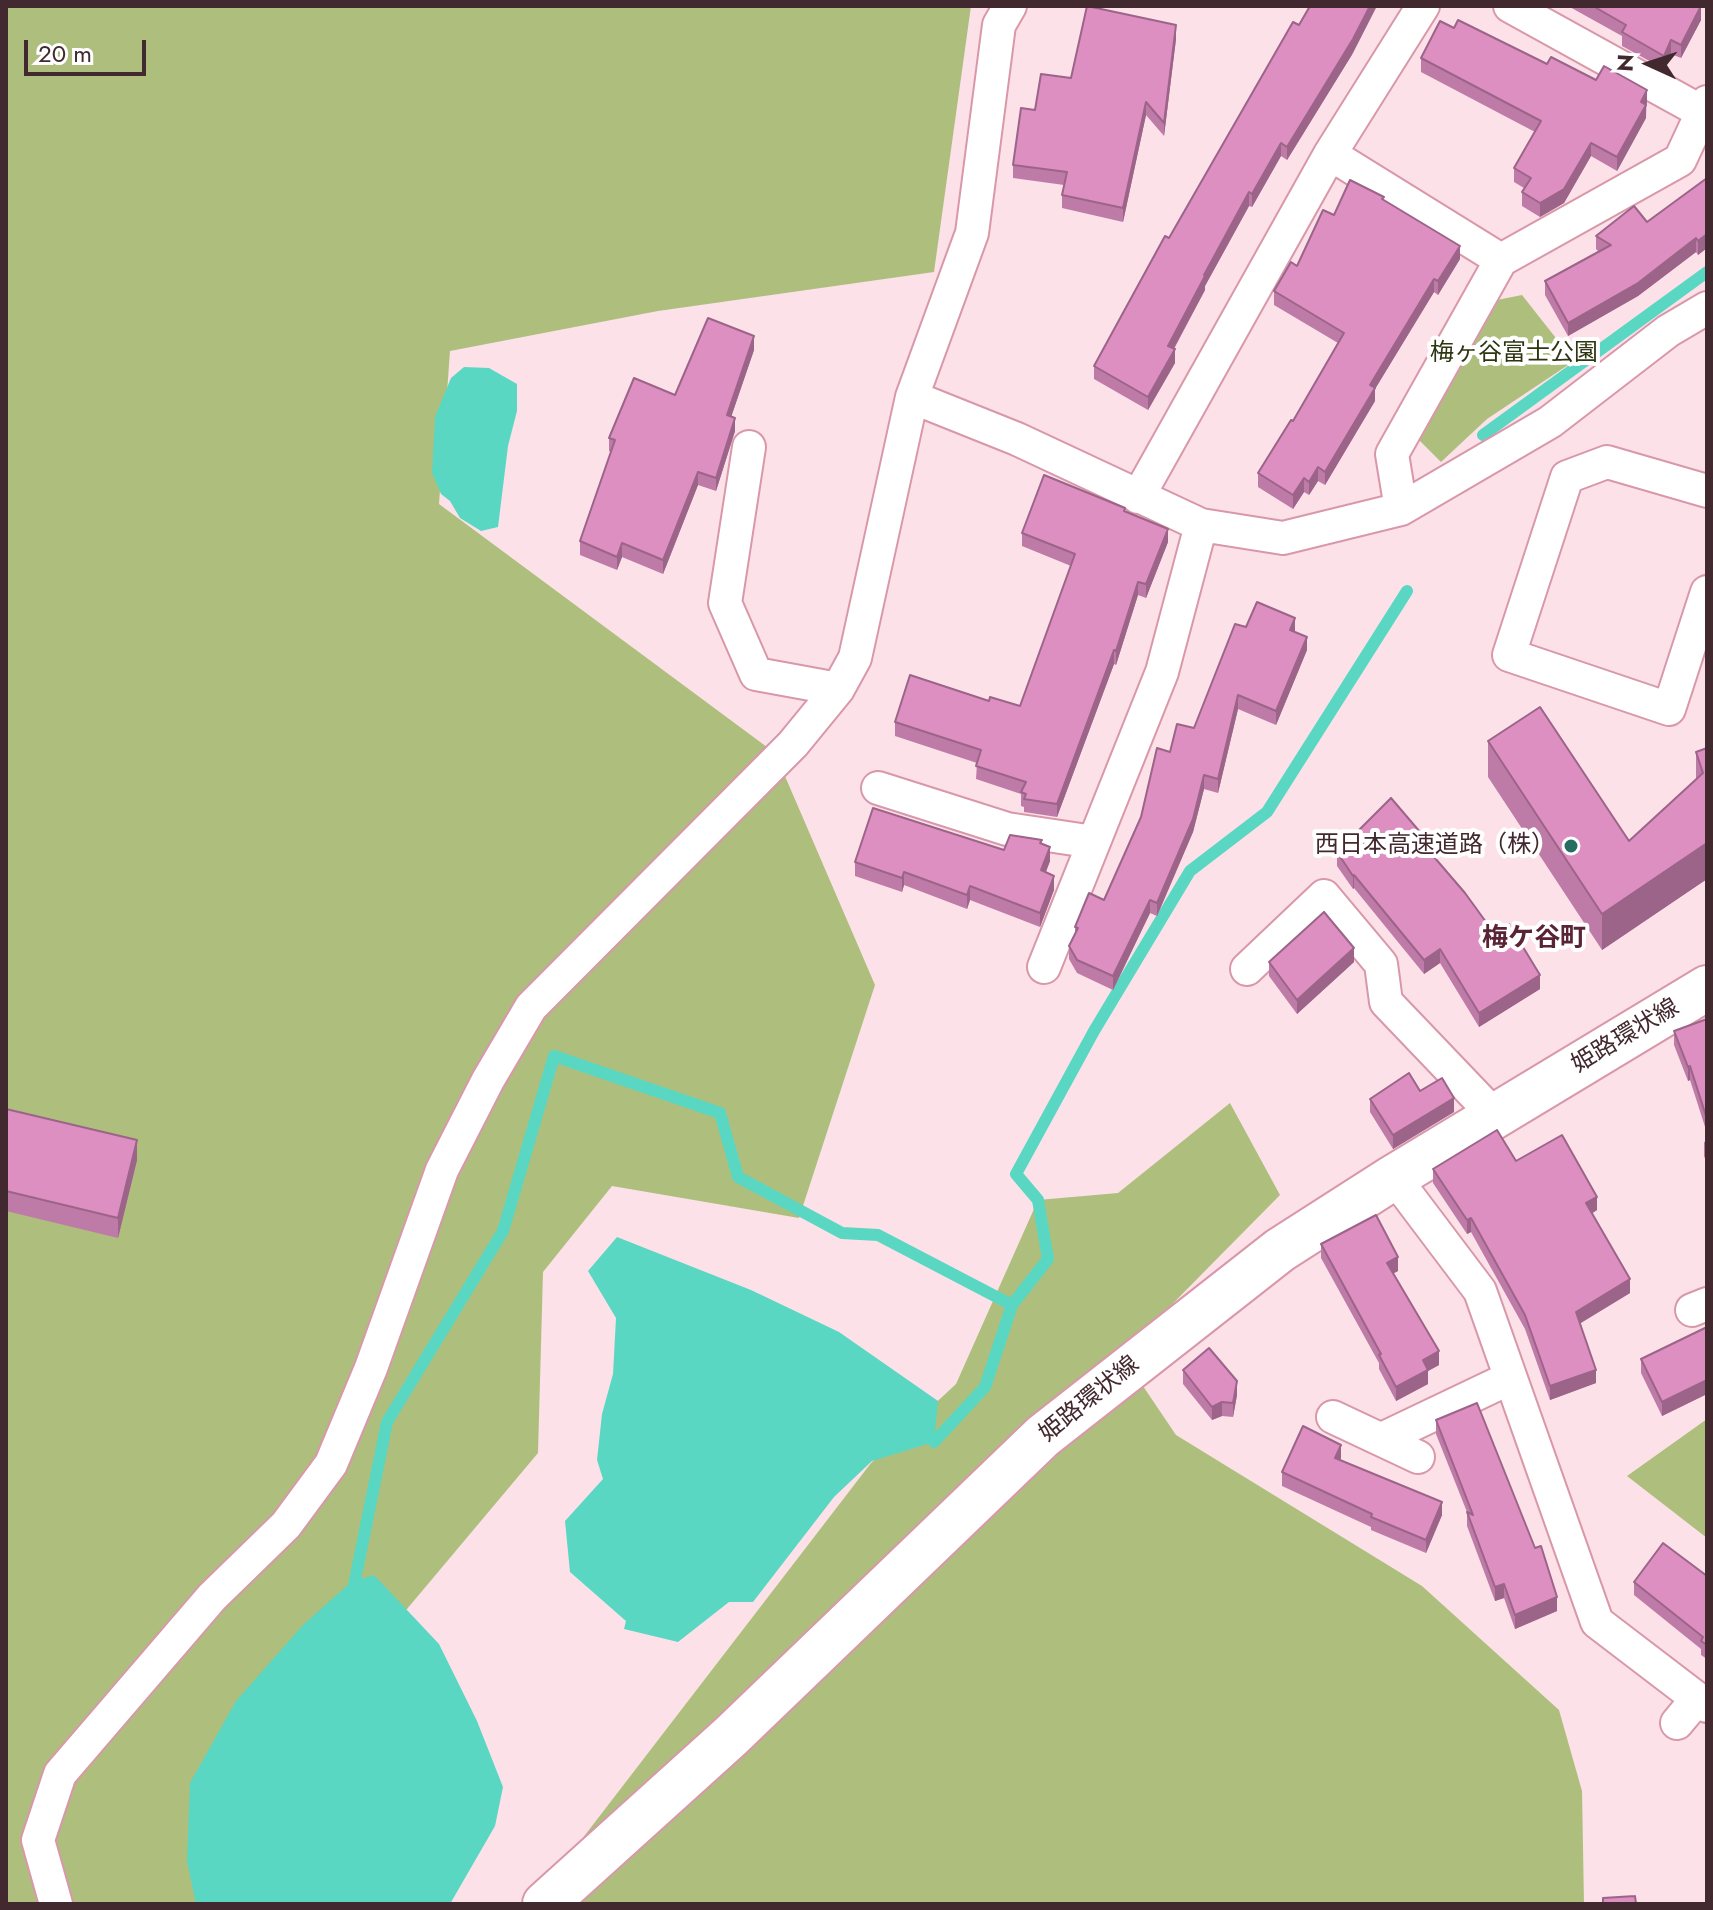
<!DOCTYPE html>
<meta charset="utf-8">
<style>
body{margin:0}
#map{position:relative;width:1713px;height:1910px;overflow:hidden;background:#fce1e8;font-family:Jost,sans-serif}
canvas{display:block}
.frame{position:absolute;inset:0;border:8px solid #42282f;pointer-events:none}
.north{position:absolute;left:1609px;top:24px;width:80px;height:80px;-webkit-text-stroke:6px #fff;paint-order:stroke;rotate:273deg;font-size:22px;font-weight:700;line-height:32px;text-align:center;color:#42282f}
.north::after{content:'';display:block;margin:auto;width:28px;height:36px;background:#42282f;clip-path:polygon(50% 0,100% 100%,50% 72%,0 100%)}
.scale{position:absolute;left:24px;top:40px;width:122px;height:36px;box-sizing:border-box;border:4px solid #42282f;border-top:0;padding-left:10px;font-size:24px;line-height:28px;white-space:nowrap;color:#42282f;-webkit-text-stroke:6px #fff;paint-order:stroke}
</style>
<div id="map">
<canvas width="1713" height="1910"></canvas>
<div class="frame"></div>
<div class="north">N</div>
<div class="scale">20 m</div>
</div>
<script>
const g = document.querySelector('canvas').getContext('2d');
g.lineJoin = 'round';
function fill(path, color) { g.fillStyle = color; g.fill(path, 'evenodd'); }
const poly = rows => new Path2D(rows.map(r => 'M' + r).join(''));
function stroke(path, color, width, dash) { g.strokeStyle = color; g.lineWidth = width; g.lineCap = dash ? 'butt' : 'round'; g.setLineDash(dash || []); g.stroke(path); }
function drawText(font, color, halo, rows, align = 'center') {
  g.font = font + ' Jost,"Noto Sans JP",sans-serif'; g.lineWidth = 8; g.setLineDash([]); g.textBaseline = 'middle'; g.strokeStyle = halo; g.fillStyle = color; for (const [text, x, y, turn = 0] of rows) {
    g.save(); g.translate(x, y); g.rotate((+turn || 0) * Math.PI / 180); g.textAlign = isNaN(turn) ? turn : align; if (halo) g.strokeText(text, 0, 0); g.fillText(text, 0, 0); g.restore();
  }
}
fill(poly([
 [6,6,971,6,934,272,658,311,450,351,439,504,775,753,875,985,799,1218,612,1186,543,1272,538,1453,407,1609,271,1694,226,1904,6,1904],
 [1522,295,1574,361,1487,419,1441,462,1419,440,1497,300],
 [1230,1103,1280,1195,1122,1355,1176,1435,1422,1586,1559,1710,1582,1791,1584,1904,532,1904,871,1463,956,1384,1038,1200,1118,1193],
 [1707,1419,1707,1538,1627,1476]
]), '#aebf7d');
fill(poly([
 [464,367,489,368,517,384,517,411,508,446,498,527,481,531,460,518,450,501,441,494,432,473,435,417,451,378],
 [617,1237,751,1290,839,1332,938,1401,934,1442,872,1461,834,1497,753,1602,729,1602,678,1642,624,1629,626,1621,570,1572,565,1521,603,1479,597,1460,602,1414,613,1374,616,1318,588,1271],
 [374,1575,439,1644,477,1721,503,1787,495,1826,450,1904,196,1904,187,1861,190,1783,236,1701,303,1625,351,1582]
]), '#59d7c2');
stroke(poly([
 [1483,435,1707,272],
 [934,1442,985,1387,1012,1305,1048,1259,1038,1200,1016,1174,1094,1031,1190,871,1267,812,1407,591],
 [352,1595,387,1422,503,1231,554,1056,720,1113,738,1177,842,1233,878,1235,1012,1305]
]), '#59d7c2', 12);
const street = poly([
 [1510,6,1702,112],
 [1330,154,1501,260],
 [912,397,1017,439,1201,525,1283,538,1401,509,1550,422,1668,331,1707,308],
 [749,447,725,603,756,674,838,689],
 [1707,491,1607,462,1567,477,1509,655,1669,709,1707,592],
 [1138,497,1330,154,1423,6],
 [1401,509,1392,454,1501,260,1680,160,1707,102],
 [878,788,1007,829,1094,842],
 [1044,967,1162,672,1201,525],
 [1247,969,1324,896,1381,964,1386,1002,1495,1116],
 [1394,1177,1480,1291,1597,1622,1707,1706],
 [1692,1310,1707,1304],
 [1333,1417,1418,1457],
 [1382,1439,1510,1378],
 [1677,1723,1697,1699],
 [56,1904,38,1840,60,1774,212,1597,286,1525,331,1464,371,1368,442,1170,488,1080,531,1007,793,744,838,689,855,658,912,397,972,233,999,25,1010,6]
]);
const secondary = poly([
 [545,1904,731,1736,1043,1436,1280,1250,1394,1177,1707,988]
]);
stroke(street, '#d898aa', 36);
stroke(secondary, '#d898aa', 48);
stroke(street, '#fff', 32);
stroke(secondary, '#fff', 44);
fill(poly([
 [1568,6,1701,6,1701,20,1681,58,1671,54,1664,69,1622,46,1622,36],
 [1454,28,1547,64,1596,80,1647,90,1646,118,1617,171,1591,156,1564,203,1540,217,1522,206,1522,192,1524,188,1514,182,1514,168,1535,132,1421,72,1421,58],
 [1176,39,1164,136,1146,115,1123,222,1062,208,1062,195,1064,185,1013,178,1013,165,1035,110,1071,78],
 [1353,53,1287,160,1281,156,1252,207,1249,206,1205,286,1205,290,1174,349,1175,363,1148,410,1094,379,1094,366,1169,238],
 [1707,178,1707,248,1698,255,1696,252,1638,296,1568,336,1545,295,1545,281,1599,252,1596,249,1596,236,1647,222],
 [1384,200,1460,259,1438,295,1434,292,1375,389,1375,401,1325,485,1318,481,1309,495,1304,492,1293,509,1258,487,1258,473,1293,421,1338,343,1274,305,1274,291,1297,266,1334,215],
 [754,350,731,417,735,431,716,491,698,485,663,574,622,557,617,570,580,555,580,541,611,452,609,451,609,438,675,395],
 [1125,512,1168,542,1146,598,1138,595,1116,665,1114,664,1057,817,1024,812,1024,807,1021,806,1021,794,976,779,977,763,895,736,895,722,989,701,1020,706,1071,566,1022,546,1022,533],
 [1246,627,1295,632,1307,650,1276,725,1238,709,1218,793,1204,789,1193,832,1157,916,1150,913,1113,990,1077,973,1069,959,1069,946,1075,934,1075,927,1104,900,1170,752,1194,728],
 [1488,741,1629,841,1696,779,1696,752,1707,748,1707,879,1602,950,1488,777],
 [1420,840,1494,933,1540,989,1479,1027,1440,963,1424,974,1354,888,1353,889,1337,866,1337,852],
 [1042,844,1050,861,1046,872,1054,890,1040,927,970,900,967,909,904,885,902,892,855,876,855,862,1004,850],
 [1269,962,1354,962,1297,1014,1269,976],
 [1707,1019,1707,1133,1690,1080,1688,1081,1674,1045,1674,1031],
 [1420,1091,1454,1112,1393,1149,1370,1112,1370,1099],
 [6,1109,137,1160,118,1238,6,1211],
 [1707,1141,1707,1164,1704,1156,1704,1142],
 [1516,1161,1597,1210,1591,1214,1630,1293,1580,1323,1596,1383,1550,1400,1525,1329,1471,1232,1467,1234,1433,1183,1433,1169],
 [1321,1244,1398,1271,1393,1273,1439,1365,1428,1371,1428,1384,1396,1401,1379,1369,1379,1363,1321,1258],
 [1707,1327,1707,1394,1662,1416,1641,1373,1641,1359],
 [1183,1370,1237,1395,1233,1417,1222,1416,1212,1420,1183,1384],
 [1436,1420,1557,1611,1515,1629,1504,1598,1495,1601,1467,1526,1467,1512,1436,1434],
 [1341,1458,1340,1460,1442,1515,1426,1553,1371,1530,1371,1527,1282,1486,1282,1472],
 [1707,1576,1707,1659,1701,1655,1701,1649,1634,1595,1634,1582]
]), '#bf7ba7');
fill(poly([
 [1370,6,1377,6,1353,53,1287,160,1287,147],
 [1701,6,1701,20,1681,58,1681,45],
 [1176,25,1176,39,1164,136,1164,123],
 [1671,40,1671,54,1664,69,1664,56],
 [1647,90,1647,103,1645,108,1646,105,1646,118,1617,171,1617,157],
 [1146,102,1146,115,1123,222,1123,208],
 [1281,143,1281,156,1252,207,1252,194],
 [1591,143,1591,156,1564,203,1540,217,1540,203],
 [1249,192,1249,206,1205,286,1205,290,1168,359,1168,346,1204,275],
 [1707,234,1707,248,1698,255,1698,241],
 [1696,238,1696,252,1638,296,1568,336,1568,323],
 [1460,246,1460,259,1438,295,1438,281],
 [1434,279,1434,292,1375,389,1375,401,1325,485,1325,472,1370,385],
 [754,336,754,350,727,429,727,415],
 [1175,349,1175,363,1148,410,1148,397],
 [735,418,735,431,716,491,716,478],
 [1318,467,1318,481,1309,495,1309,482],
 [698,472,698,485,663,574,663,560],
 [1304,478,1304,492,1293,509,1293,495],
 [1168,529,1168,542,1146,598,1146,584],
 [622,543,622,557,617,570,617,557],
 [1138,582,1138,595,1116,665,1116,651],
 [1295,618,1295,631,1290,644,1290,630],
 [1307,637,1307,650,1276,725,1276,711],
 [1114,650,1114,664,1057,817,1057,804],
 [1238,695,1238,709,1218,793,1218,779],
 [1204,775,1204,789,1193,832,1157,916,1157,903],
 [1707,843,1707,879,1602,950,1602,914],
 [1050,847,1050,861,1041,884,1041,870],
 [904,872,904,885,902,892,902,878],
 [1354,875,1354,888,1353,889,1353,876],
 [1054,876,1054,890,1040,927,1040,913],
 [970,886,970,900,967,909,967,895],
 [1150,900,1150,913,1113,990,1113,976],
 [1354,948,1354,962,1297,1014,1297,1000],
 [1440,949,1440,963,1424,974,1424,960],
 [1540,975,1540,989,1479,1027,1479,1013],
 [1690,1066,1690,1080,1688,1081,1688,1067],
 [1454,1098,1454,1112,1393,1149,1393,1135],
 [137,1140,137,1160,118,1238,118,1218],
 [1597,1197,1597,1210,1586,1217,1586,1203],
 [1471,1218,1471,1232,1467,1234,1467,1220],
 [1398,1257,1398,1271,1387,1277,1387,1263],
 [1630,1279,1630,1293,1576,1326,1576,1312],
 [1439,1351,1439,1365,1428,1371,1428,1384,1396,1401,1396,1387,1423,1360],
 [1596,1370,1596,1383,1550,1400,1550,1386],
 [1707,1380,1707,1394,1662,1416,1662,1402],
 [1237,1381,1237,1395,1233,1417,1233,1403],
 [1222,1402,1222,1416,1212,1420,1212,1407],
 [1341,1445,1341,1458,1335,1472,1335,1458],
 [1442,1502,1442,1515,1426,1553,1426,1540],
 [1504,1584,1504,1598,1495,1601,1495,1587],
 [1557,1597,1557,1611,1515,1629,1515,1615]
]), '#9b6488');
const building = poly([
 [1087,6,1176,25,1164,123,1146,102,1123,208,1062,195,1067,172,1013,165,1021,108,1035,110,1041,74,1071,78,1087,6],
 [1310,6,1370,6,1353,39,1287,147,1281,143,1252,194,1249,192,1204,275,1205,276,1168,346,1175,349,1148,397,1094,366,1165,236,1169,238,1293,22,1299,25,1310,6],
 [1593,6,1701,6,1681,45,1671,40,1664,56,1622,32,1626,25,1593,6],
 [1458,20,1547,64,1551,57,1596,80,1604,66,1647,90,1641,102,1646,105,1617,157,1591,143,1564,189,1540,203,1522,192,1531,178,1514,168,1541,121,1421,58,1440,21,1454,28,1458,20],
 [1707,178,1707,234,1698,241,1696,238,1638,283,1568,323,1545,281,1611,245,1596,236,1634,206,1647,222,1707,178],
 [1350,180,1384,197,1382,199,1460,246,1438,281,1434,279,1370,385,1375,388,1325,472,1318,467,1309,482,1304,478,1293,495,1258,473,1291,420,1293,421,1344,333,1274,291,1291,262,1297,266,1323,210,1334,215,1350,180],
 [708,318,754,336,727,415,735,418,716,478,698,472,663,560,622,543,617,557,580,541,615,440,609,438,634,378,675,395,708,318],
 [1044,475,1125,508,1124,511,1168,529,1146,584,1138,582,1116,651,1114,650,1057,804,1024,799,1026,794,1021,792,1026,782,976,766,981,750,895,722,910,675,989,701,990,697,1020,706,1075,554,1022,533,1044,475],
 [1257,602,1295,618,1290,630,1307,637,1276,711,1238,695,1218,779,1204,775,1193,819,1157,903,1150,900,1113,976,1077,960,1069,946,1078,928,1075,927,1089,893,1104,900,1141,817,1157,748,1170,752,1177,724,1194,728,1235,624,1246,627,1257,602],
 [1540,707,1629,841,1703,773,1696,752,1707,748,1707,843,1602,914,1488,741,1540,707],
 [1391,798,1420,832,1416,836,1465,893,1494,933,1509,924,1540,975,1479,1013,1440,949,1424,960,1354,875,1353,876,1337,852,1391,798],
 [873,808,1004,850,1010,835,1042,840,1040,843,1050,847,1041,870,1054,876,1040,913,970,886,967,895,904,872,902,878,855,862,873,808],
 [1324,912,1354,948,1297,1000,1269,962,1324,912],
 [1707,1019,1707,1119,1690,1066,1688,1067,1674,1031,1707,1019],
 [1409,1073,1420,1091,1442,1078,1454,1098,1393,1135,1370,1099,1409,1073],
 [6,1109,137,1140,118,1218,6,1191,6,1109],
 [1497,1130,1516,1161,1562,1135,1597,1197,1586,1203,1630,1279,1576,1312,1596,1370,1550,1386,1525,1315,1471,1218,1467,1220,1433,1169,1497,1130],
 [1376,1215,1398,1257,1387,1263,1439,1351,1423,1360,1428,1370,1396,1387,1379,1355,1381,1354,1321,1244,1376,1215],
 [1707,1327,1707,1380,1662,1402,1641,1359,1707,1327],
 [1209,1348,1237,1381,1233,1403,1222,1402,1212,1407,1183,1370,1209,1348],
 [1477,1403,1535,1548,1541,1546,1557,1597,1515,1615,1504,1584,1495,1587,1467,1512,1473,1515,1436,1420,1477,1403],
 [1303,1426,1341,1445,1335,1458,1442,1502,1426,1540,1371,1517,1372,1514,1282,1472,1303,1426],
 [1663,1543,1707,1576,1707,1645,1701,1641,1703,1637,1634,1582,1663,1543],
 [1635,1896,1636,1904,1603,1904,1603,1898,1635,1896]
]);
fill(building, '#de8fc2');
stroke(building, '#9b6488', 2);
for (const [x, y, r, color] of [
 [1571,846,8,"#276d62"]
]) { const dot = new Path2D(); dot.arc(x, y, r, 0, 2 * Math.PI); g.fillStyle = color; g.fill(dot); stroke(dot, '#fff', 3); }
drawText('24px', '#2e3611', '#fff', [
 ["梅ヶ谷富士公園",1514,354]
]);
drawText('24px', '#42282f', '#fff', [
 ["西日本高速道路（株）",1555,846]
], 'right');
drawText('24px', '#42282f', '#fff', [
 ["姫路環状線",1626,1037,-31],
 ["姫路環状線",1090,1400,-39]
]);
drawText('bold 26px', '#592436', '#fff', [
 ["梅ケ谷町",1534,940]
]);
</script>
